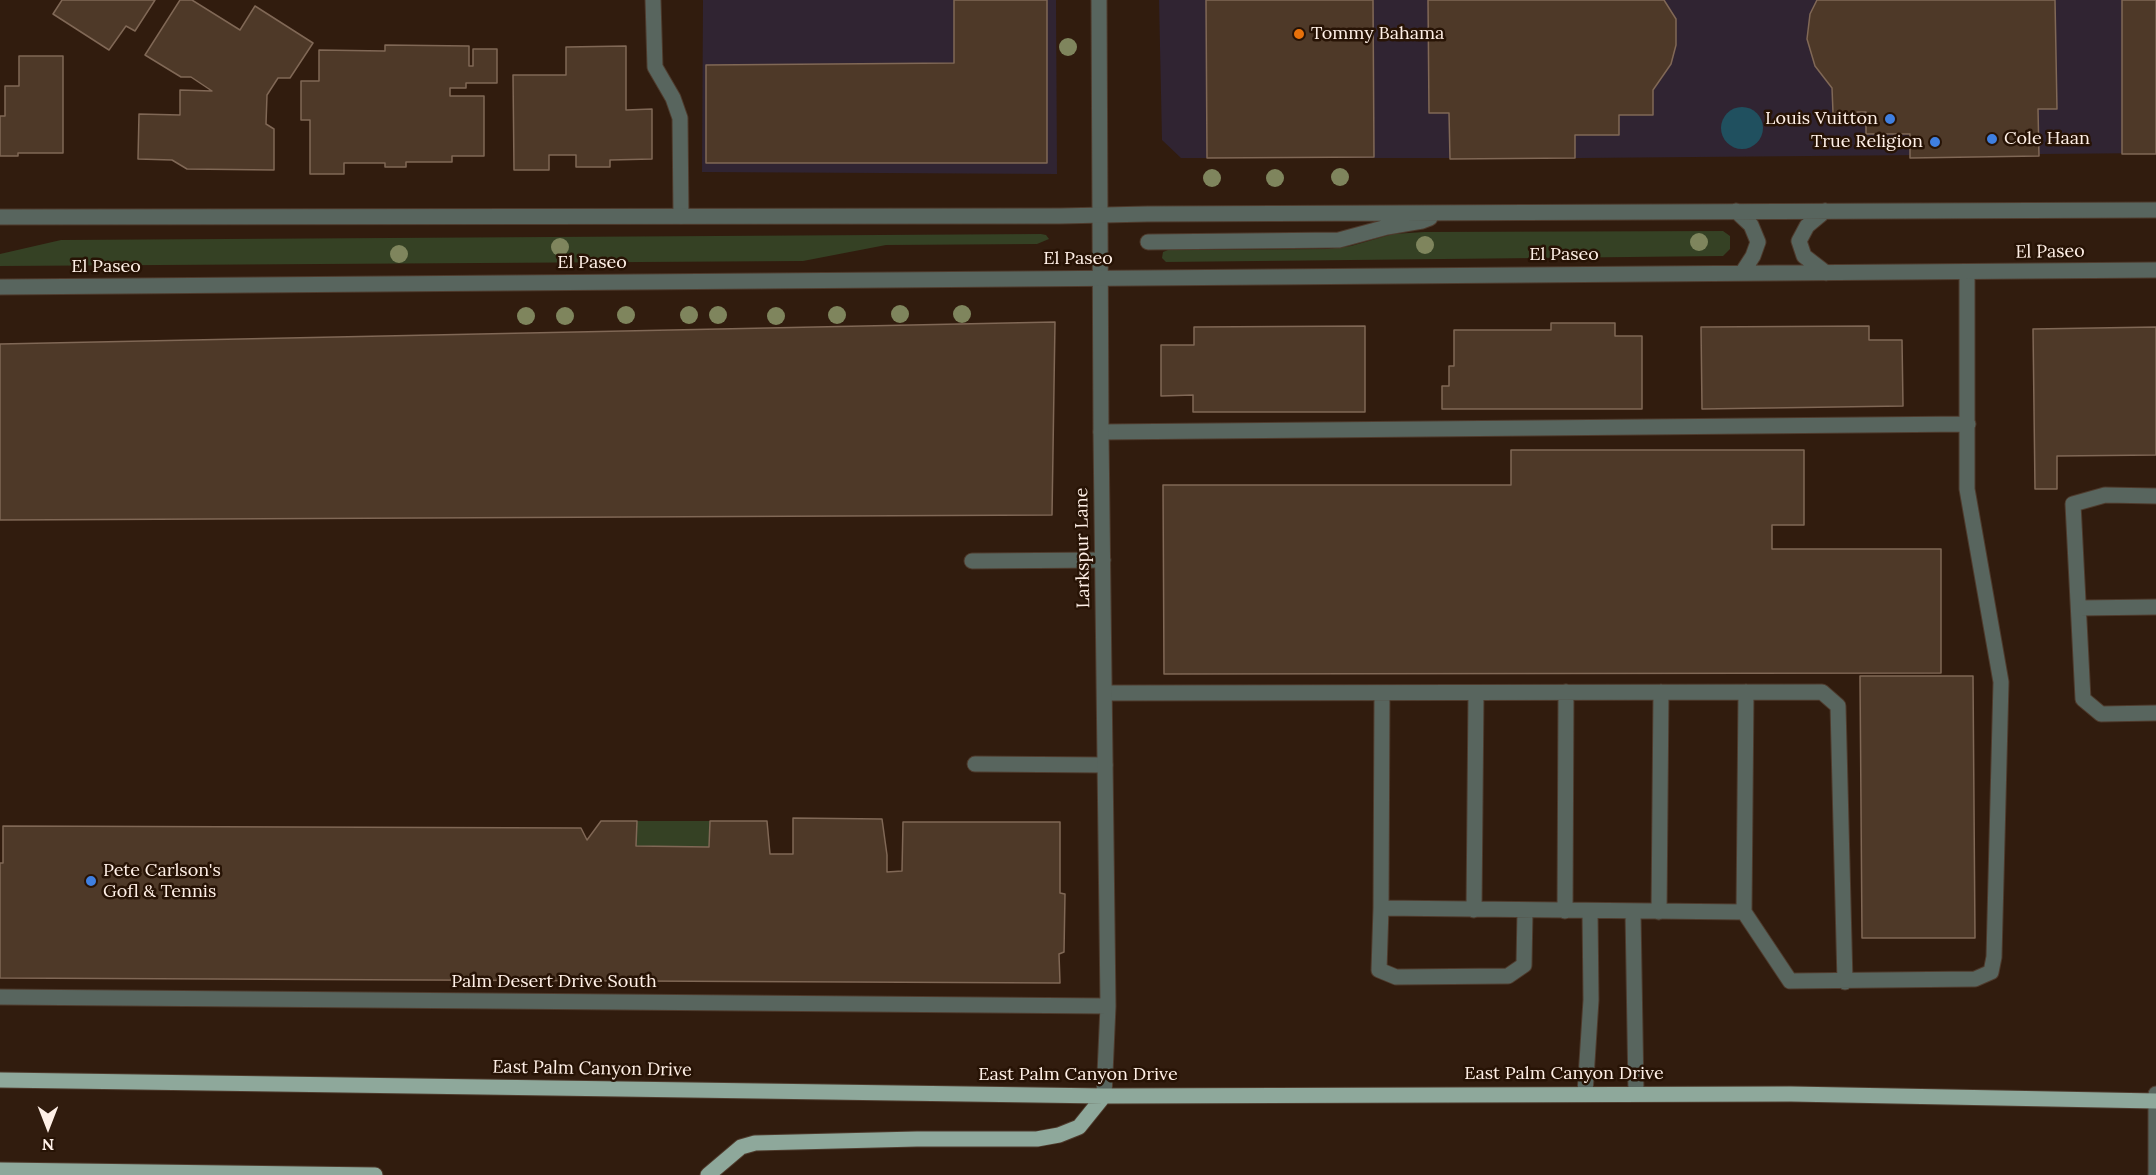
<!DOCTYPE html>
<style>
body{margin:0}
#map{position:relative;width:2156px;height:1175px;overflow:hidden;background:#311c0e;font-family:Lora,serif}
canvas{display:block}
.north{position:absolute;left:18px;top:1097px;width:60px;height:60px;-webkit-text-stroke:4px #271305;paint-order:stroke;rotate:180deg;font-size:16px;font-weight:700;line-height:24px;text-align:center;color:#fff0e7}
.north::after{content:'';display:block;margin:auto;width:21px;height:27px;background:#fff0e7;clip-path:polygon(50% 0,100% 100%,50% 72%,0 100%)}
</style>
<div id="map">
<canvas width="2156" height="1175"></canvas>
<div class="north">N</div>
</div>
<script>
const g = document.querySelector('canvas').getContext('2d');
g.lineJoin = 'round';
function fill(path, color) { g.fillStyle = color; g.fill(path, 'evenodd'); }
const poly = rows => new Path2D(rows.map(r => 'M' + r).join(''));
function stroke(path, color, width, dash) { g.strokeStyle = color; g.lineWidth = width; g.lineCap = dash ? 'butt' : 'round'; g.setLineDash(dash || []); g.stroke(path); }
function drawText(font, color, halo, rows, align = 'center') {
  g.font = font + ' Lora,serif'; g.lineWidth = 5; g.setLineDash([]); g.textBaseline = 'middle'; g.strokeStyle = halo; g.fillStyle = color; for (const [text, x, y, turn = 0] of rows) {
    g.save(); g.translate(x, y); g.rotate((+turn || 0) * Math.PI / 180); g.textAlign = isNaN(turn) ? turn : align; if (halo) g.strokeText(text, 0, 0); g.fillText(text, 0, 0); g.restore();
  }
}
fill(poly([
 [703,0,1056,0,1057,174,702,172],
 [1159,0,2156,0,2156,153,1582,158,1181,158,1162,140]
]), '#302432');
fill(poly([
 [1723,231,1730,236,1730,249,1723,256,1166,262,1162,258,1163,252,1168,250,1327,249,1351,246,1393,234,1424,232],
 [1041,234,1046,235,1049,239,1037,244,886,245,803,261,0,266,0,254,61,240],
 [637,821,710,821,709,847,636,846]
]), '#354124');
fill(poly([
 '1721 128a21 21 0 1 1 42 0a21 21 0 1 1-42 0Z'
]), '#20505f');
const building = poly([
 [62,0,155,0,135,31,126,26,109,50,53,14,62,0],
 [180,0,192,0,240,30,255,6,313,43,290,78,278,78,267,95,266,124,274,129,274,170,187,169,172,160,138,159,139,114,180,115,180,90,212,91,191,77,181,77,145,55,180,0],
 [954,0,1047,0,1047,163,706,163,706,65,954,63,954,0],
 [1206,0,1373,0,1374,157,1207,158,1206,0],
 [1428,0,1664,0,1676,19,1676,45,1671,64,1653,90,1653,115,1619,115,1619,135,1575,135,1575,158,1450,159,1449,113,1429,113,1428,0],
 [1817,0,2055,0,2057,109,2038,109,2039,156,1910,158,1910,134,1866,134,1866,112,1857,112,1857,124,1839,124,1839,113,1833,113,1832,88,1815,66,1807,39,1810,14,1817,0],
 [2122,0,2156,0,2156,154,2122,154,2122,0],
 [385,45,469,46,469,66,473,66,473,49,497,49,497,83,466,83,466,88,450,88,450,96,484,96,484,156,452,156,452,162,406,162,406,167,385,167,385,163,344,163,344,174,310,174,310,120,301,120,301,81,319,81,319,50,385,51,385,45],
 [626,46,626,110,652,109,652,159,610,160,610,167,576,167,576,155,549,155,549,170,514,170,513,75,566,75,566,47,626,46],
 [19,56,63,56,63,153,18,153,18,156,0,156,0,116,5,116,5,86,19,86,19,56],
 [1055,322,1052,515,0,520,0,344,1055,322],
 [1551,323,1615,323,1615,336,1642,336,1642,409,1442,409,1442,386,1449,386,1449,366,1454,366,1454,330,1551,330,1551,323],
 [1365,326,1365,412,1193,412,1193,395,1161,396,1161,345,1194,345,1194,327,1365,326],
 [1869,326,1869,340,1902,340,1903,406,1702,409,1701,327,1869,326],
 [2156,327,2156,455,2057,456,2057,489,2035,489,2033,329,2156,327],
 [1511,450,1804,450,1804,525,1772,525,1772,549,1941,549,1941,673,1164,674,1163,485,1511,485,1511,450],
 [1860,676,1973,676,1975,938,1862,938,1860,676],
 [793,818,882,819,887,855,887,872,902,871,903,822,1060,822,1060,893,1065,894,1064,952,1059,954,1060,983,0,978,0,863,3,863,3,826,581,828,587,840,601,821,637,821,636,846,709,847,710,821,767,821,770,854,793,854,793,818]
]);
fill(building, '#4e3928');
stroke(building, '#806856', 1.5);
const service = poly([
 [653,0,655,67,673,98,680,118,681,216],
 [1101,432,1968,424],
 [2156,496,2105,495,2073,504,2083,699,2101,714,2156,713],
 [972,561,1103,560],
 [2079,608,2156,607],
 [1746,692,1744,912,1790,981,1975,979,1991,972,1994,957,2001,682,1967,489,1967,272],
 [1105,693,1822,692,1838,706,1845,982],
 [975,764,1105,765],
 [1381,908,1382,693],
 [1474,910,1476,693],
 [1525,911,1524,965,1508,976,1396,977,1379,970,1381,908,1744,912],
 [1565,911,1566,692],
 [1633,912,1636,1093],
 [1659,912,1661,692],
 [1585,1093,1591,1000,1590,912]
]);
const minor = poly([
 [1099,0,1101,432,1108,1006,1104,1096],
 [0,997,1108,1006]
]);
const tertiary = poly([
 [1736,211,1751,225,1758,242,1753,256,1742,273],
 [1825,211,1807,226,1799,241,1804,256,1826,273],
 [0,217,1060,216,1148,214,2156,210],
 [1148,242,1339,240,1387,227,1422,221,1430,218],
 [0,287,2156,270],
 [2156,1175,2156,1094]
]);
const primary = poly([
 [0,1080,1104,1096,1791,1094,2156,1101],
 [0,1170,375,1175],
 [708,1175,741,1147,755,1143,917,1139,1037,1139,1059,1135,1079,1127,1104,1096]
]);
stroke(service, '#4e3a2c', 17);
stroke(minor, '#4e3a2c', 17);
stroke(tertiary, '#4e3a2c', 17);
stroke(primary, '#4e3a2c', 17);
stroke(service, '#58655e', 15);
stroke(minor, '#58655e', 15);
stroke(tertiary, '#58655e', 15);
stroke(primary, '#8ea89b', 15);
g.fillStyle = '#7f855d';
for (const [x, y] of [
 [1068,47],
 [1340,177],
 [1212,178],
 [1275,178],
 [1699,242],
 [1425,245],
 [560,247],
 [399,254],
 [900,314],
 [962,314],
 [626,315],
 [689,315],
 [718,315],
 [837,315],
 [526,316],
 [565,316],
 [776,316]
]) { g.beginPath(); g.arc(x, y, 9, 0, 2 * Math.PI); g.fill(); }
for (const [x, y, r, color] of [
 [1299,34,6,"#e8710a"],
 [1890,119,6,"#3f7fe0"],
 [1992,139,6,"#3f7fe0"],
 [1935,142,6,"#3f7fe0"],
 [91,881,6,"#3f7fe0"]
]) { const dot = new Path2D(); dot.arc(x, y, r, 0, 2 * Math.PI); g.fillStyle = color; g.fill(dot); stroke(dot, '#271305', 2); }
drawText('18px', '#fff0e7', '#271305', [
 ["Tommy Bahama",1311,34],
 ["Louis Vuitton",1878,119,"right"],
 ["Cole Haan",2004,139],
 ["True Religion",1923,142,"right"],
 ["Pete Carlson's",103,871],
 ["Gofl & Tennis",103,892]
], 'left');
drawText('18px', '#fff0e7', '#271305', [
 ["El Paseo",2050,252,-1],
 ["El Paseo",1564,255],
 ["El Paseo",1078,259],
 ["El Paseo",592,263],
 ["El Paseo",106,267],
 ["Larkspur Lane",1083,548,-91],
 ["Palm Desert Drive South",554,982],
 ["East Palm Canyon Drive",592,1069,1],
 ["East Palm Canyon Drive",1564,1074],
 ["East Palm Canyon Drive",1078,1075]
]);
</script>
